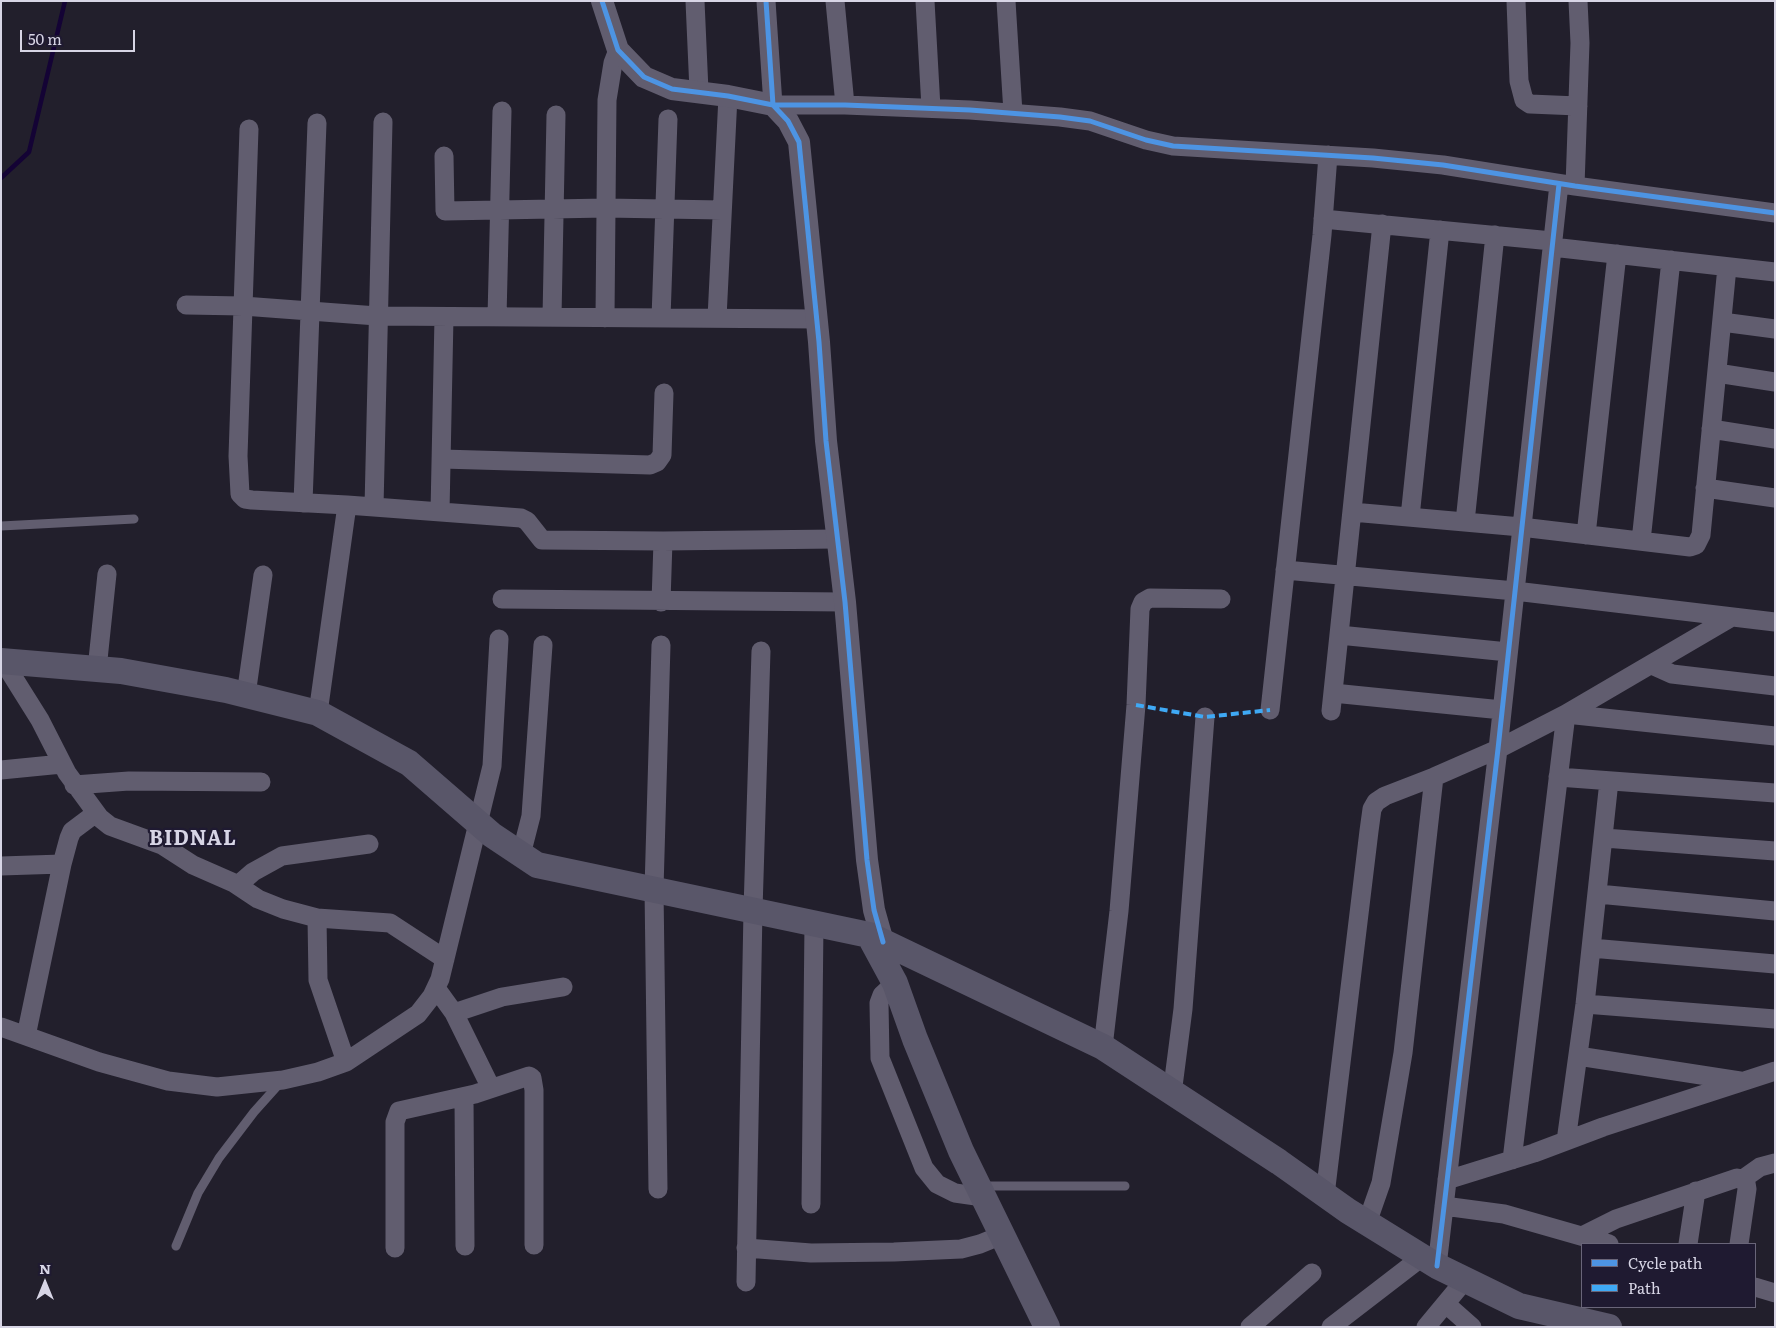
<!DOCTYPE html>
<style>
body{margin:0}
#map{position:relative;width:1776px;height:1328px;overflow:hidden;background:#221f2c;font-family:Literata,serif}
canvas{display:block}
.frame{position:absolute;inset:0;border:2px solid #d7d5e5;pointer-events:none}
.legend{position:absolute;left:1581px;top:1243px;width:175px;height:65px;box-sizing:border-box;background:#1f1a31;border:1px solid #696579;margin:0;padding:6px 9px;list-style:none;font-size:15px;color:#d7d5e5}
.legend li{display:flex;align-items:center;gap:10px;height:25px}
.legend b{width:25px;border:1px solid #696579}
.north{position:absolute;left:20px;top:1258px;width:50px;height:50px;-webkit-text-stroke:4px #1f1a31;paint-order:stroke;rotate:0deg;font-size:14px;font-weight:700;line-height:20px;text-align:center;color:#d7d5e5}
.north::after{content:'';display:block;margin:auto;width:18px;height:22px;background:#d7d5e5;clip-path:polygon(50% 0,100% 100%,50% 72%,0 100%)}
.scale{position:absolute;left:20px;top:30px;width:115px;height:22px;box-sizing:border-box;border:2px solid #d7d5e5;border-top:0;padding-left:6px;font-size:15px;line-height:18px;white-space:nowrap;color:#d7d5e5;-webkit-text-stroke:4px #1f1a31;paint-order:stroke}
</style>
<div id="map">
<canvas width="1776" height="1328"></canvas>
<div class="frame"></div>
<ul class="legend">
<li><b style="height:6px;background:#4d94e3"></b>Cycle path</li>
<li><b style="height:6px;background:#3fa9f5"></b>Path</li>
</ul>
<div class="north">N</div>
<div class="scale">50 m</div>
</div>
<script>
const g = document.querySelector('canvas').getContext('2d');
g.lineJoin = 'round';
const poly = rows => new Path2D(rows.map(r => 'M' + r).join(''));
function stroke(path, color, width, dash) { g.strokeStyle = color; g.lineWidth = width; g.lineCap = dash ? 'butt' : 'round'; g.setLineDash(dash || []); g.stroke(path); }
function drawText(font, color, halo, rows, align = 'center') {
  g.font = font + ' Literata,serif'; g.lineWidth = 4.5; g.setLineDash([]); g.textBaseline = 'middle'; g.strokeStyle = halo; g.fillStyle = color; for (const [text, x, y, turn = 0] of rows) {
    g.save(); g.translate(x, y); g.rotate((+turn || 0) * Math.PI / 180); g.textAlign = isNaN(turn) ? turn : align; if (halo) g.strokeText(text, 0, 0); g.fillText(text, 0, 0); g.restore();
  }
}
stroke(poly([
 [1,178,29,152,65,1]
]), '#140335', 4.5);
stroke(poly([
 [1,526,134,519],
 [983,1186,1125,1186],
 [176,1246,198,1193,219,1158,254,1112,280,1083]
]), '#615d6f', 9);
stroke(poly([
 [695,1,699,91],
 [766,1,773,105,845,105,970,110,1060,117,1090,121,1146,140,1173,146,1373,158,1443,165,1575,186,1775,213],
 [835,1,845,105],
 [925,1,931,108],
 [1006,1,1013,113],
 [1516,1,1519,81,1524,100,1530,104,1578,106],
 [249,129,238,456,240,494,245,499,252,500,347,505],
 [444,156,445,211,606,208,722,210],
 [1575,186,1580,43,1578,1],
 [1323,219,1552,241],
 [1552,247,1775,272],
 [186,305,243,306,377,316,817,319],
 [497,317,502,111],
 [552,317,556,115],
 [605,318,607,100,613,63,618,50],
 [661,318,668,119],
 [717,318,728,96],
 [1722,322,1775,329],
 [1717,373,1775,382],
 [1711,429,1775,439],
 [442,459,650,465,657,462,662,455,664,393],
 [1705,488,1775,498],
 [303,503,317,123],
 [374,507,521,518,527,521,542,540,663,541,836,539],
 [440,512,444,317],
 [1352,512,1521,527,1690,547,1696,545,1701,535,1727,267],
 [1410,517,1440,230],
 [1465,522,1495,235],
 [1586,535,1617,254],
 [1641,541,1671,260],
 [1285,570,1515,591,1775,622],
 [502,599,845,602],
 [661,602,663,541],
 [1339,635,1508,652],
 [3,661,40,720,67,773,100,818,110,826,162,845,193,865,234,883,258,899,283,909,317,918,390,923,445,959],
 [1652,665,1672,674,1775,686],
 [97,669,107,574],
 [1333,693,1502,710],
 [246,695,263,575],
 [1270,710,1322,235,1328,155],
 [1331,711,1382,224],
 [318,713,347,505,374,507,383,122],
 [1,770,62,764],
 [1558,777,1775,793],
 [74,785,129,781,261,782],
 [1604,838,1775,851],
 [521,855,531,816,543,645],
 [1,866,62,864],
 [238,885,253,872,282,856,369,844],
 [1598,894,1775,911],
 [317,918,318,980,346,1062],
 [1591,948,1775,964],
 [895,983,882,995,879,1003,880,1058,924,1168,937,1184,955,1193,983,1197],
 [436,988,454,1013,491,1088],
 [1585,1004,1775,1019],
 [454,1013,502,997,563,987],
 [1,1027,99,1062,168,1081,217,1087,283,1080,318,1072,346,1062,418,1014,432,996,440,979,492,766,499,639],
 [26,1036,62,864,69,838,72,831,96,813],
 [1103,1047,1119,911,1136,705,1140,609,1143,602,1150,598,1221,599],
 [1578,1056,1740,1081],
 [1172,1094,1183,1009,1205,717],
 [464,1097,465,1246],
 [1566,1141,1585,1004,1609,781],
 [1512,1160,1566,714,1730,618],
 [1743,1179,1760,1167,1775,1163],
 [1447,1180,1534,1153,1603,1127,1775,1071],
 [658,1189,654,889,661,645],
 [1325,1195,1369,831,1372,809,1376,802,1385,796,1434,777,1498,749,1566,714,1775,736],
 [811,1204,814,923],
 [1444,1206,1504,1214,1609,1244],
 [1367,1223,1381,1183,1403,1053,1434,777],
 [1582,1236,1616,1219,1737,1178,1743,1179,1746,1183,1747,1189,1739,1244],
 [1688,1244,1696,1191],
 [395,1248,395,1122,399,1111,475,1094,529,1076,532,1078,534,1090,534,1245],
 [746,1248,811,1253,894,1252,961,1249,980,1244,1002,1235],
 [1437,1266,1498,749,1559,184],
 [746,1282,753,910,761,651],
 [1755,1287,1775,1293],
 [1446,1304,1472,1327],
 [1250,1327,1312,1273],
 [1331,1327,1422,1257],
 [1426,1327,1465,1280]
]), '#615d6f', 19);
stroke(poly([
 [602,1,618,50,644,77,672,89,728,96,773,105,788,121,799,142,819,342,826,441,845,602,867,860,874,910,883,942]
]), '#615d6f', 22);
stroke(poly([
 [1,661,121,671,226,690,318,713,409,763,492,835,537,865,869,935,1103,1047,1279,1162,1348,1211,1437,1266,1519,1306,1609,1327],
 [869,935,895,983,915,1039,961,1151,1047,1327]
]), '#595669', 26);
stroke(poly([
 [1136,705,1205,717,1270,710]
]), '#3fa9f5', 4, [8, 4]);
stroke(poly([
 [602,1,618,50,644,77,672,89,728,96,773,105,788,121,799,142,819,342,826,441,845,602,867,860,874,910,883,942],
 [766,1,773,105,845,105,970,110,1060,117,1090,121,1146,140,1173,146,1373,158,1443,165,1575,186,1775,213],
 [1437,1266,1498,749,1559,184]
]), '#4d94e3', 5);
g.letterSpacing = '1px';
drawText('bold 20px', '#d7d5e5', '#1f1a31', [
 ["BIDNAL",193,839]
]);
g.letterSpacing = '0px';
</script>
